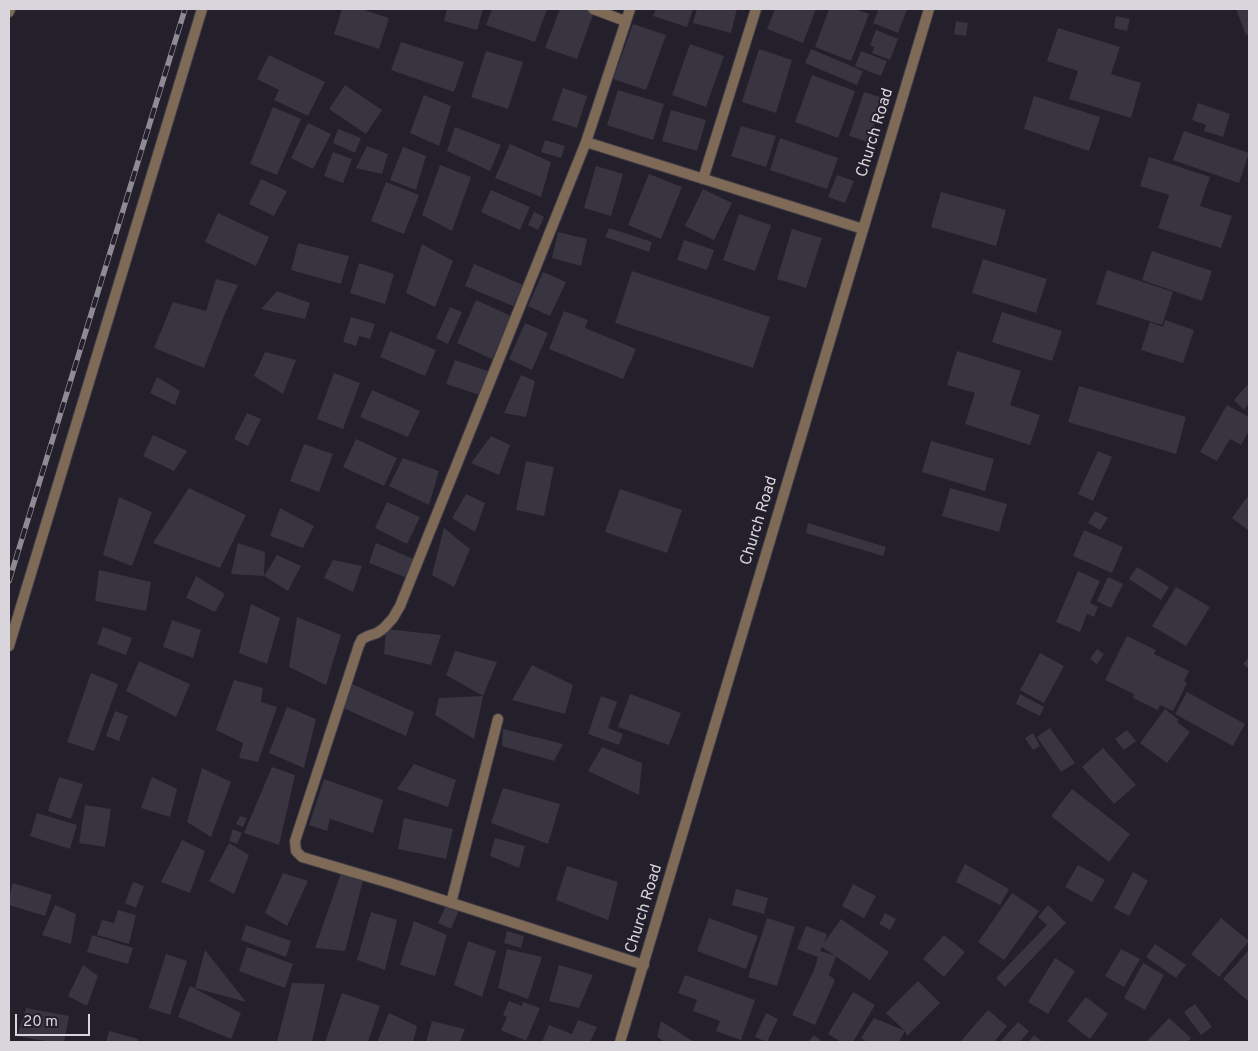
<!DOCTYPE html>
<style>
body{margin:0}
#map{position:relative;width:1258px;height:1051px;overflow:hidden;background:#231f2b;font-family:Overpass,sans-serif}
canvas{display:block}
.frame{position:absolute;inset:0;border:10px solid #d8d5dd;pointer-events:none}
.scale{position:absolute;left:15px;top:1014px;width:75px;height:22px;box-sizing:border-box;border:2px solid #d8d5dd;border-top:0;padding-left:6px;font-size:15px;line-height:18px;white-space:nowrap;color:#d8d5dd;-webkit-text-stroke:4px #231f2b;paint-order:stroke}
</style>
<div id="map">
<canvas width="1258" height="1051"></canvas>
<div class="frame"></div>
<div class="scale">20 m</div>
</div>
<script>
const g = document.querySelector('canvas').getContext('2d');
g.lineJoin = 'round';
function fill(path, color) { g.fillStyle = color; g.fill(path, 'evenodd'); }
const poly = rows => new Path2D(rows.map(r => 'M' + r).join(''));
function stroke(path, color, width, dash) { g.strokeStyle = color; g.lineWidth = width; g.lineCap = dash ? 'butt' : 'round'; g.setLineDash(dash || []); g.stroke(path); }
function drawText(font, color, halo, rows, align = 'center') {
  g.font = font + ' Overpass,sans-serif'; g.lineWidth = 4; g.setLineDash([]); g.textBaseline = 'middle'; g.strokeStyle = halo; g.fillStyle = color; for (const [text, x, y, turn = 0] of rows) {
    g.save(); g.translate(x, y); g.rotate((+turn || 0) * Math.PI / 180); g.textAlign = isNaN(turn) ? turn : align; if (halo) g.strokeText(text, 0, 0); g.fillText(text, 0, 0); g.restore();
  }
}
fill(poly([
 [342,9,361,9,389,18,379,49,334,34],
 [447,9,483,9,477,30,444,21],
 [492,9,547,9,535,42,486,25],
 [560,9,586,9,594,12,577,59,545,48],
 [656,9,693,9,687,27,653,16],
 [697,9,737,9,731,33,693,23],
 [775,9,816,9,803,43,767,29],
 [829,9,855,9,869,14,851,61,815,47],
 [874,9,907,9,898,33,873,23,878,11],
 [1236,9,1248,9,1249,12,1249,34,1246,35],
 [1116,16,1130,19,1127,31,1114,28],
 [956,21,968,23,966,36,954,34],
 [633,24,666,35,646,90,613,79],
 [1058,28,1120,47,1111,74,1141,83,1131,118,1069,99,1078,71,1047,61],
 [876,30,898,39,890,60,872,53,874,47,870,45],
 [401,42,464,62,454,92,391,70],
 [690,44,724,56,706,107,672,95],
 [759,49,792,60,776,113,742,102],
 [811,49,863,71,857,85,805,63],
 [486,51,523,62,508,109,471,97],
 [861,51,887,61,881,76,855,66],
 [269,55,325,82,308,116,274,100,279,90,257,79],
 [812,75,855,91,838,138,795,122],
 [345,85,382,110,366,134,329,109],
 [563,88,587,96,577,128,552,120],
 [618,90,664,104,653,140,607,125],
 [864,92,883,98,868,142,849,136],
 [424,95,451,106,439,146,410,133],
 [1034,96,1100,117,1089,151,1024,129],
 [1198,103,1230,114,1223,137,1204,131,1206,125,1192,120],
 [273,107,301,119,277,175,250,164],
 [671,110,706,120,697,151,662,141],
 [308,123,331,134,313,169,291,158],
 [741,126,776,136,766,167,731,156],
 [455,127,501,145,490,171,447,151],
 [338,129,361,138,355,153,333,143],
 [1184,131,1249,153,1239,183,1173,160],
 [780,138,838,158,827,189,770,170],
 [545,140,565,146,561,158,541,152],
 [510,144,551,162,541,197,495,178],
 [367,146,388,154,382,174,356,168],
 [403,147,426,156,416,190,390,180],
 [333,152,352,159,343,183,324,176],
 [1149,157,1210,177,1200,206,1232,216,1221,248,1158,228,1169,195,1140,186],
 [440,165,471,177,452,231,422,215],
 [596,166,623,174,611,216,584,208],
 [649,174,682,187,661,239,628,225],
 [837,175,854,181,845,203,828,197],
 [261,179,287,191,274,216,249,204],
 [386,182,419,195,404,234,371,221],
 [703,189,732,203,714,240,685,226],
 [491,190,530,207,520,230,481,212],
 [941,192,1006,210,996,246,931,227],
 [534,212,544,217,538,230,528,225],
 [218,213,269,237,256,266,205,242],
 [739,214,771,225,755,271,723,260],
 [609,228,652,242,649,252,605,237],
 [792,229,822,238,806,288,777,279],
 [558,232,587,239,581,266,552,258],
 [684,240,714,250,707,270,677,260],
 [298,243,349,256,341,284,291,270],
 [422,244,453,261,435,307,406,293],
 [1152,251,1212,271,1202,301,1142,280],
 [983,259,1047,279,1036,313,972,293],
 [359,263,394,274,385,304,350,293],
 [474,264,523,285,513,306,465,286],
 [1107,270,1173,292,1162,325,1096,304],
 [632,271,770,317,753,368,615,323],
 [543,272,566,282,550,316,528,306],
 [216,279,238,285,224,316,204,368,154,348,173,302,206,311],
 [277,291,310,303,305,319,261,309],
 [476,300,511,316,492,359,457,343],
 [450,307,462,312,448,344,436,338],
 [564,311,588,320,585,328,636,349,623,379,549,349],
 [1002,312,1062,331,1052,361,992,342],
 [351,317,375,324,370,339,359,336,356,346,343,342],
 [1165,320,1194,330,1183,363,1141,350,1150,322,1163,327],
 [525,323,548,333,532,370,509,359],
 [390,331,436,350,425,376,380,357],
 [957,351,1021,371,1010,405,1040,415,1030,445,965,424,975,393,947,385],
 [265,352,296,360,283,394,254,376],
 [455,360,491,372,483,396,446,384],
 [334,373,360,383,343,429,317,419],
 [521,375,535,381,526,417,504,413],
 [157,377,180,391,175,405,150,393],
 [1249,383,1249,403,1244,410,1234,400],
 [1079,386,1186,417,1176,454,1068,422],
 [372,390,420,411,408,437,360,417],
 [1227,405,1249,417,1249,431,1241,445,1230,439,1217,461,1200,452],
 [247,413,261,419,248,446,234,439],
 [153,435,187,451,174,471,143,456],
 [491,436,510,445,499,475,471,463],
 [356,439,397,458,384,486,343,467],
 [931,441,994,459,985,491,922,472],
 [304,444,333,454,319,492,290,481],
 [1098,451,1112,457,1093,501,1078,494],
 [403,458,439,471,429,505,389,486],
 [526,461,554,467,544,516,516,510],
 [189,488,246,515,220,568,153,543],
 [950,488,1007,504,999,532,942,516],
 [620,489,682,510,667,553,605,532],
 [466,494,485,503,475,532,452,518],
 [119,497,152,512,132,566,103,555],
 [1247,497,1249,499,1249,531,1232,518],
 [387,502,420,517,407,544,375,528],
 [280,508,314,526,303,548,270,536],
 [1095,511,1108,518,1100,530,1088,523],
 [808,523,886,547,883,556,806,533],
 [444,528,470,549,454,587,432,575],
 [1084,530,1123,547,1112,573,1073,556],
 [238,543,265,552,264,576,277,555,301,566,288,591,264,576,231,574],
 [376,543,416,560,407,578,369,563],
 [333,560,362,566,353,592,324,578],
 [1137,567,1169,587,1161,600,1129,579],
 [99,570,151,582,146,611,95,601],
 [1078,571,1100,581,1090,603,1098,607,1094,617,1087,614,1080,632,1056,622],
 [196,576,225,594,215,612,186,598],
 [1108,577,1123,584,1111,608,1097,601],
 [1176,587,1210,607,1186,646,1152,626],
 [251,604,280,618,267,664,239,653],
 [297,617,341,635,326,685,289,667],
 [172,620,201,630,193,658,163,647],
 [103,627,132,638,126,655,97,644],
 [386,629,441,635,431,665,384,654],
 [1127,636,1156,650,1154,654,1189,671,1184,681,1187,683,1173,711,1160,705,1158,710,1133,698,1134,694,1105,680],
 [1097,649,1104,654,1097,664,1090,659],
 [455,651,497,662,483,696,446,675],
 [1040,653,1064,666,1044,703,1020,690],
 [1249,657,1249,669,1243,664],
 [139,661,190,684,176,717,126,691],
 [532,665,573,685,565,714,512,700],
 [91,673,118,684,94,751,67,742],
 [234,680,263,688,261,702,277,707,258,762,239,758,243,743,216,730],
 [352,684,414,712,406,736,343,708],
 [1187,692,1245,724,1233,746,1175,714],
 [630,694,681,713,669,745,618,727],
 [1020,694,1044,707,1040,716,1016,704],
 [483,696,474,739,435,715,439,698],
 [601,696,617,702,608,728,623,734,619,745,588,734],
 [287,707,316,719,304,768,269,753],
 [1165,709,1179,720,1177,722,1190,732,1167,763,1140,743],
 [115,711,128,716,119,741,106,736],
 [1050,728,1075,763,1061,772,1037,737],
 [503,729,563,744,554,761,502,746],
 [1127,730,1136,741,1124,750,1115,739],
 [1033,733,1040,746,1033,750,1025,738],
 [602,747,642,763,639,795,588,771],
 [1103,748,1136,785,1114,804,1082,767],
 [414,764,456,780,448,807,397,789],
 [272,767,295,775,279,845,244,833],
 [202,768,231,782,211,837,187,822],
 [59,777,83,784,71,819,48,811],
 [152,777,177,789,170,817,141,808],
 [324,779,383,800,373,833,330,819,327,831,309,825],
 [503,788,560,804,548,844,491,823],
 [1072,789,1130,834,1109,862,1051,816],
 [85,805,111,809,105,847,79,843],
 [37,813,77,825,70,849,30,836],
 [240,816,247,818,243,827,236,824],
 [404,818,453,829,446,859,398,849],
 [233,829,242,833,237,844,229,841],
 [495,838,525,846,519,868,490,856],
 [182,840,205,851,190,893,161,882],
 [229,843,249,855,234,894,209,881],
 [965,864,1009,889,1000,905,956,882],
 [1078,865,1105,880,1092,902,1065,887],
 [567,866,618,882,608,920,556,900],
 [1133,872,1148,881,1129,916,1114,908],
 [283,873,308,881,287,926,265,913],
 [341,873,363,880,345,951,315,948],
 [133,882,144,886,136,908,125,903],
 [13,883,52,895,45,916,9,905,9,897],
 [853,884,876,896,864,918,842,906],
 [736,889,768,898,764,914,732,905],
 [1012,893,1039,911,1004,960,978,942],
 [447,903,460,908,451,929,438,923],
 [55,905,76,914,71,944,42,935],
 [1048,905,1066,923,1005,987,996,978,1047,925,1038,917],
 [118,910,136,915,129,944,97,935,102,920,114,923],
 [371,912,397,920,385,970,357,960],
 [885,913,896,919,890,930,879,924],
 [709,918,758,936,746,969,697,951],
 [767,918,795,927,777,986,748,977],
 [1221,918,1249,941,1219,977,1191,954],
 [841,919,889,952,870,980,822,947,820,951,836,956,829,975,835,980,815,1025,792,1015,814,970,818,957,797,949,806,926,827,934,824,943],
 [414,921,447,935,435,976,400,965],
 [246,925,291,941,286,957,241,940],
 [507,931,524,936,521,948,504,943],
 [92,935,133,948,128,964,87,952],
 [944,935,965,952,944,977,923,959],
 [468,941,496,951,482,997,454,985],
 [1155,944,1186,965,1176,978,1146,957],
 [247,947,293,964,285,988,239,971],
 [507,949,542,957,528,999,498,988],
 [1121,949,1140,959,1124,987,1105,976],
 [205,950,246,1002,195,988],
 [1249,950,1249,1000,1248,1001,1223,979],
 [166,954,187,961,170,1015,149,1008],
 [1055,958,1075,971,1048,1014,1028,1002],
 [1143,963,1164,975,1145,1010,1124,998],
 [83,965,98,976,87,1006,68,996],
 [559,965,593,975,579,1008,549,1001],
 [685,975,755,1000,741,1040,716,1031,720,1021,693,1011,697,1000,678,993],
 [918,981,940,1003,907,1036,905,1031,886,1013],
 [292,983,325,984,312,1042,280,1042,277,1041],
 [190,986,241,1013,231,1039,178,1017],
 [853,992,875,1005,853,1042,841,1042,828,1034],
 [342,993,380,1006,368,1042,325,1042],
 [1086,997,1108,1014,1090,1039,1067,1021],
 [509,1001,522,1006,523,1002,540,1008,526,1041,501,1030,507,1017,503,1015],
 [1195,1004,1212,1027,1201,1035,1184,1012],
 [26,1008,69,1016,64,1042,50,1042,17,1036],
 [988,1010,1007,1026,994,1042,960,1042],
 [389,1013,417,1026,413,1042,377,1042],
 [766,1013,778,1019,767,1042,755,1037],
 [874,1018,905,1031,899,1042,867,1042,861,1038],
 [1169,1018,1191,1038,1187,1042,1146,1042],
 [578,1020,597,1027,590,1042,542,1042,549,1025,572,1034],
 [432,1021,465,1029,460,1042,426,1042],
 [661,1021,694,1042,665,1042,657,1037],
 [1018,1022,1029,1031,1020,1042,1000,1042],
 [109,1031,138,1039,137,1042,106,1042],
 [814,1035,823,1042,808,1042],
 [1034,1035,1043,1042,1028,1042]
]), '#383440');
const minor = poly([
 [593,9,625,21],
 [630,9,586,142,400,606,393,618,384,628,377,633,368,636,362,639,359,645,295,841,296,851,302,857,393,884,644,965],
 [586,142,863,229],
 [703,179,756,9],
 [9,646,202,9],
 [451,903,498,719]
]);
const tertiary = poly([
 [9,12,10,9],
 [620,1042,929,9]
]);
stroke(minor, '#403c47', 12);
stroke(tertiary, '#403c47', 12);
stroke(minor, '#7e6a57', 10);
stroke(tertiary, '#7e6a57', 10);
const rail = poly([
 [9,581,185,9]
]);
stroke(rail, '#8f8b95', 5.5);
stroke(rail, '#231f2b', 4, [11]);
drawText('16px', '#d8d5dd', '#231f2b', [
 ["Church Road",876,133,-73],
 ["Church Road",760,521,-73],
 ["Church Road",645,909,-73]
]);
</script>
